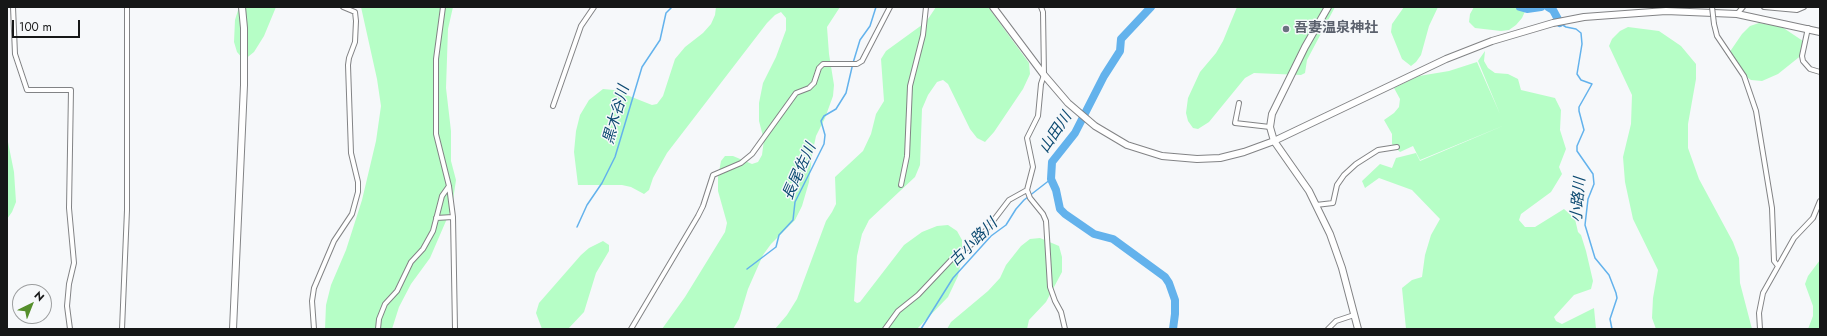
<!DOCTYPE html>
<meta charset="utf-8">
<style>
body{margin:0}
#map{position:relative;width:1827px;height:336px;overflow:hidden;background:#f6f8fa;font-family:Jost,sans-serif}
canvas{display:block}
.frame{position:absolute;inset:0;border:8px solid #161717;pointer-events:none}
.north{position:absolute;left:12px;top:284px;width:40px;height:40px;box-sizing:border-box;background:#f6f8fa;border:1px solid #9c9e9f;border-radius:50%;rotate:43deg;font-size:11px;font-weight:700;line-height:16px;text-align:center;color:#161717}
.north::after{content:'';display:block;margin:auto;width:14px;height:18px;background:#558f2c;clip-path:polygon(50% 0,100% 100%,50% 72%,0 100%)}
.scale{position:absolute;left:12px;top:20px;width:68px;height:18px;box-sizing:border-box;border:2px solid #161717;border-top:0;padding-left:5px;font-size:12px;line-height:14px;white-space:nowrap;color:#161717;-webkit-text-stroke:3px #f6f8fa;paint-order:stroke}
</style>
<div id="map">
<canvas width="1827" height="336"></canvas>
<div class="frame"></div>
<div class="north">N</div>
<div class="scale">100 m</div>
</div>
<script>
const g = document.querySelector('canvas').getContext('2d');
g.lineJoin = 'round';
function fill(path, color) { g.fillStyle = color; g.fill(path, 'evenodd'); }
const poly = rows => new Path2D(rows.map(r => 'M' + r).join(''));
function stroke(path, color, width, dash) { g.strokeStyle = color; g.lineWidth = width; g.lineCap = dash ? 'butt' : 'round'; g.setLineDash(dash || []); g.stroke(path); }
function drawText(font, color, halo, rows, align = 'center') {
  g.font = font + ' Jost,"Noto Sans JP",sans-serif'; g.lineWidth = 3; g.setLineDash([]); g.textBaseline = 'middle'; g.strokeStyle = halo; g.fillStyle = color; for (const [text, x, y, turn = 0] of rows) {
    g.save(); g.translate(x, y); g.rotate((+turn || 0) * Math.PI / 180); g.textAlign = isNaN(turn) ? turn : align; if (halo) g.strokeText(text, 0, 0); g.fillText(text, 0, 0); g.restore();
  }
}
fill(poly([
 [239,7,276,7,264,36,254,52,244,60,237,52,234,42,235,20],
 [361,7,453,7,448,29,446,88,451,131,451,161,456,180,452,207,430,258,411,284,399,307,392,329,325,329,326,305,331,285,346,250,362,200,376,141,381,106,377,79],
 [716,7,840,7,827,27,829,54,834,85,833,96,825,118,816,136,812,155,809,182,802,206,795,220,771,244,763,255,748,289,739,319,733,329,662,329,685,297,725,232,727,223,718,191,718,177,721,161,725,156,733,156,752,164,758,162,762,155,764,140,759,121,759,103,763,83,776,57,786,30,786,18,781,12,775,15,767,23,667,153,653,178,649,190,644,194,631,187,622,185,578,185,574,152,576,131,580,115,589,100,603,89,614,90,652,105,657,104,663,96,675,59,685,47,703,33,711,24,715,15],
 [936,7,988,7,1029,63,1030,74,1023,89,994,132,985,142,977,138,970,129,948,84,943,80,937,82,928,95,922,109,920,165,915,177,869,220,862,234,857,256,854,301,857,303,860,302,904,245,922,232,937,226,948,225,957,231,962,240,962,256,958,276,948,297,917,329,775,329,787,315,797,299,826,221,832,212,836,204,835,177,863,151,871,134,876,114,884,101,881,59,886,51,926,22],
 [1237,7,1335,7,1307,60,1305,73,1301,75,1254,73,1245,78,1209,122,1198,129,1193,128,1188,121,1186,113,1188,98,1200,72,1216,53,1223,41],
 [1404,7,1438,7,1429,26,1421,55,1416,62,1411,66,1402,59,1391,32,1392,24],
 [1474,7,1527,7,1522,18,1516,25,1509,30,1501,31,1475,28,1469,22,1470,14],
 [1759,23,1782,27,1803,41,1805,50,1803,54,1778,74,1762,81,1751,80,1741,73,1732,63,1729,53,1742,34,1750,26],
 [1628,27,1659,31,1681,46,1696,64,1696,79,1688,124,1688,148,1699,179,1733,242,1739,258,1740,283,1752,329,1656,329,1652,318,1653,298,1658,270,1633,219,1625,182,1623,157,1631,124,1632,95,1609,46,1612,39,1620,31],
 [1485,51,1484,61,1488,68,1495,73,1508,74,1518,79,1521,90,1555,98,1561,110,1560,130,1566,149,1559,167,1562,174,1551,192,1521,214,1519,220,1525,227,1535,227,1564,209,1575,219,1578,232,1581,235,1586,251,1593,281,1591,289,1574,295,1554,317,1556,321,1562,324,1594,308,1596,329,1406,329,1402,288,1412,280,1422,277,1425,255,1431,235,1440,219,1412,190,1379,178,1365,188,1362,181,1380,164,1392,168,1396,158,1416,153,1420,161,1505,125,1420,160,1413,146,1400,152,1392,144,1392,134,1384,120,1394,113,1399,107,1400,99,1394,88,1419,76,1449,71,1477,62,1500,114,1478,61],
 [7,137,14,172,16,202,12,212,7,219],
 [1040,238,1059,246,1062,257,1062,272,1046,302,1029,320,1027,329,947,329,951,322,988,291,1000,278,1006,265,1021,246,1030,239],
 [603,241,609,245,609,251,596,273,584,312,568,329,542,329,536,313,539,303,581,255,589,248],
 [1820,260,1820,329,1808,329,1813,316,1813,306,1805,284,1808,276]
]), '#b6fec6');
stroke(poly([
 [1561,24,1566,27,1576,29,1581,33,1582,44,1577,74,1581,80,1592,84,1579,107,1579,111,1584,130,1577,146,1577,151,1593,174,1594,184,1588,199,1585,225,1595,258,1609,275,1616,293,1617,298,1610,319,1612,329],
 [577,227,587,205,602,183,615,157,642,67,660,40,666,13,672,7],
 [747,269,776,247,779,235,793,220,795,202,824,144,825,135,821,121,824,116,836,109,846,93,853,63,860,40,870,26,876,7],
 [921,329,953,278,991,236,1006,225,1016,209,1024,200,1051,179]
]), '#63b2ec', 1.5);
stroke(poly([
 [1151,7,1121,39,1120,51,1104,76,1075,133,1052,162,1051,179,1056,190,1060,209,1065,214,1094,234,1113,239,1165,277,1169,283,1175,300,1175,314,1173,329],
 [1520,7,1527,9,1541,7],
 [1548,7,1553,10,1560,23]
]), '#63b2ec', 8);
const street = poly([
 [13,7,15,54,27,90,71,90,69,208,74,263,69,284,67,306,70,329],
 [443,7,436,59,436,134,449,186,453,217,455,329],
 [1041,7,1043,12,1044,75,1041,84,1038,116,1027,138,1033,167,1027,190,1030,198,1043,214,1046,221,1050,287,1055,301,1061,312,1065,329],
 [1764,7,1797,10,1804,7],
 [1737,14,1743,7],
 [1714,24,1717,36,1744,76,1756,111,1772,208,1774,261,1778,266],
 [1808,28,1802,56,1803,61,1810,69,1820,72],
 [1239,103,1235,123,1270,127],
 [553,106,581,26,594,7],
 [901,185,907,156,910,86,923,35,926,7],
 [1316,205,1333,203,1337,185,1344,175,1356,164,1378,150,1397,147],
 [436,218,453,217],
 [122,329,127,210,127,7],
 [314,329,312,301,314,288,334,241,352,214,358,192,358,182,351,153,348,65,349,58,355,42,356,21,355,12,343,7],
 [378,329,379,319,385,304,397,291,411,262,423,249,433,231,442,196,449,186],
 [631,329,698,216,703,206,713,175,741,163,752,154,796,93,809,88,814,83,819,68,823,64,857,64,862,61,890,7],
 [885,329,898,311,918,295,952,259,980,238,1009,200,1027,190],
 [1328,329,1336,321,1354,315],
 [1760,329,1759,313,1763,293,1794,238,1813,218,1820,201]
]);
const secondary = poly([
 [993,7,1044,75,1068,103,1095,126,1127,145,1162,156,1197,159,1220,158,1244,152,1274,141,1446,59,1492,41,1553,23,1584,17,1666,11,1737,14,1820,32],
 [1328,7,1305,47,1272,114,1270,127,1274,141,1309,191,1330,234,1342,268,1358,329],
 [233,329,244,85,244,28,242,7]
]);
stroke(street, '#828385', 6);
stroke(secondary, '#828385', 8);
stroke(street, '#fff', 4);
stroke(secondary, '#fff', 6);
const streetBridge = poly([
 [1712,7,1714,24]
]);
stroke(streetBridge, '#828385', 6, []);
stroke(streetBridge, '#fff', 4);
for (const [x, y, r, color] of [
 [1286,29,4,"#6b7280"]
]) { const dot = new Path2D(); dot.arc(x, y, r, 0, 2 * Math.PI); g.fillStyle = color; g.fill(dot); stroke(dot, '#f6f8fa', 1.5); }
drawText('bold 14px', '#5b616d', '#f6f8fa', [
 ["吾妻温泉神社",1294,29]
], 'left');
drawText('italic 15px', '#0d4a71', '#f6f8fa', [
 ["黒木谷川",617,115,-74],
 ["山田川",1056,133,-56],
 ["長尾佐川",800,172,-66],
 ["小路川",1579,200,-85],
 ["古小路川",974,243,-45]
]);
</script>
